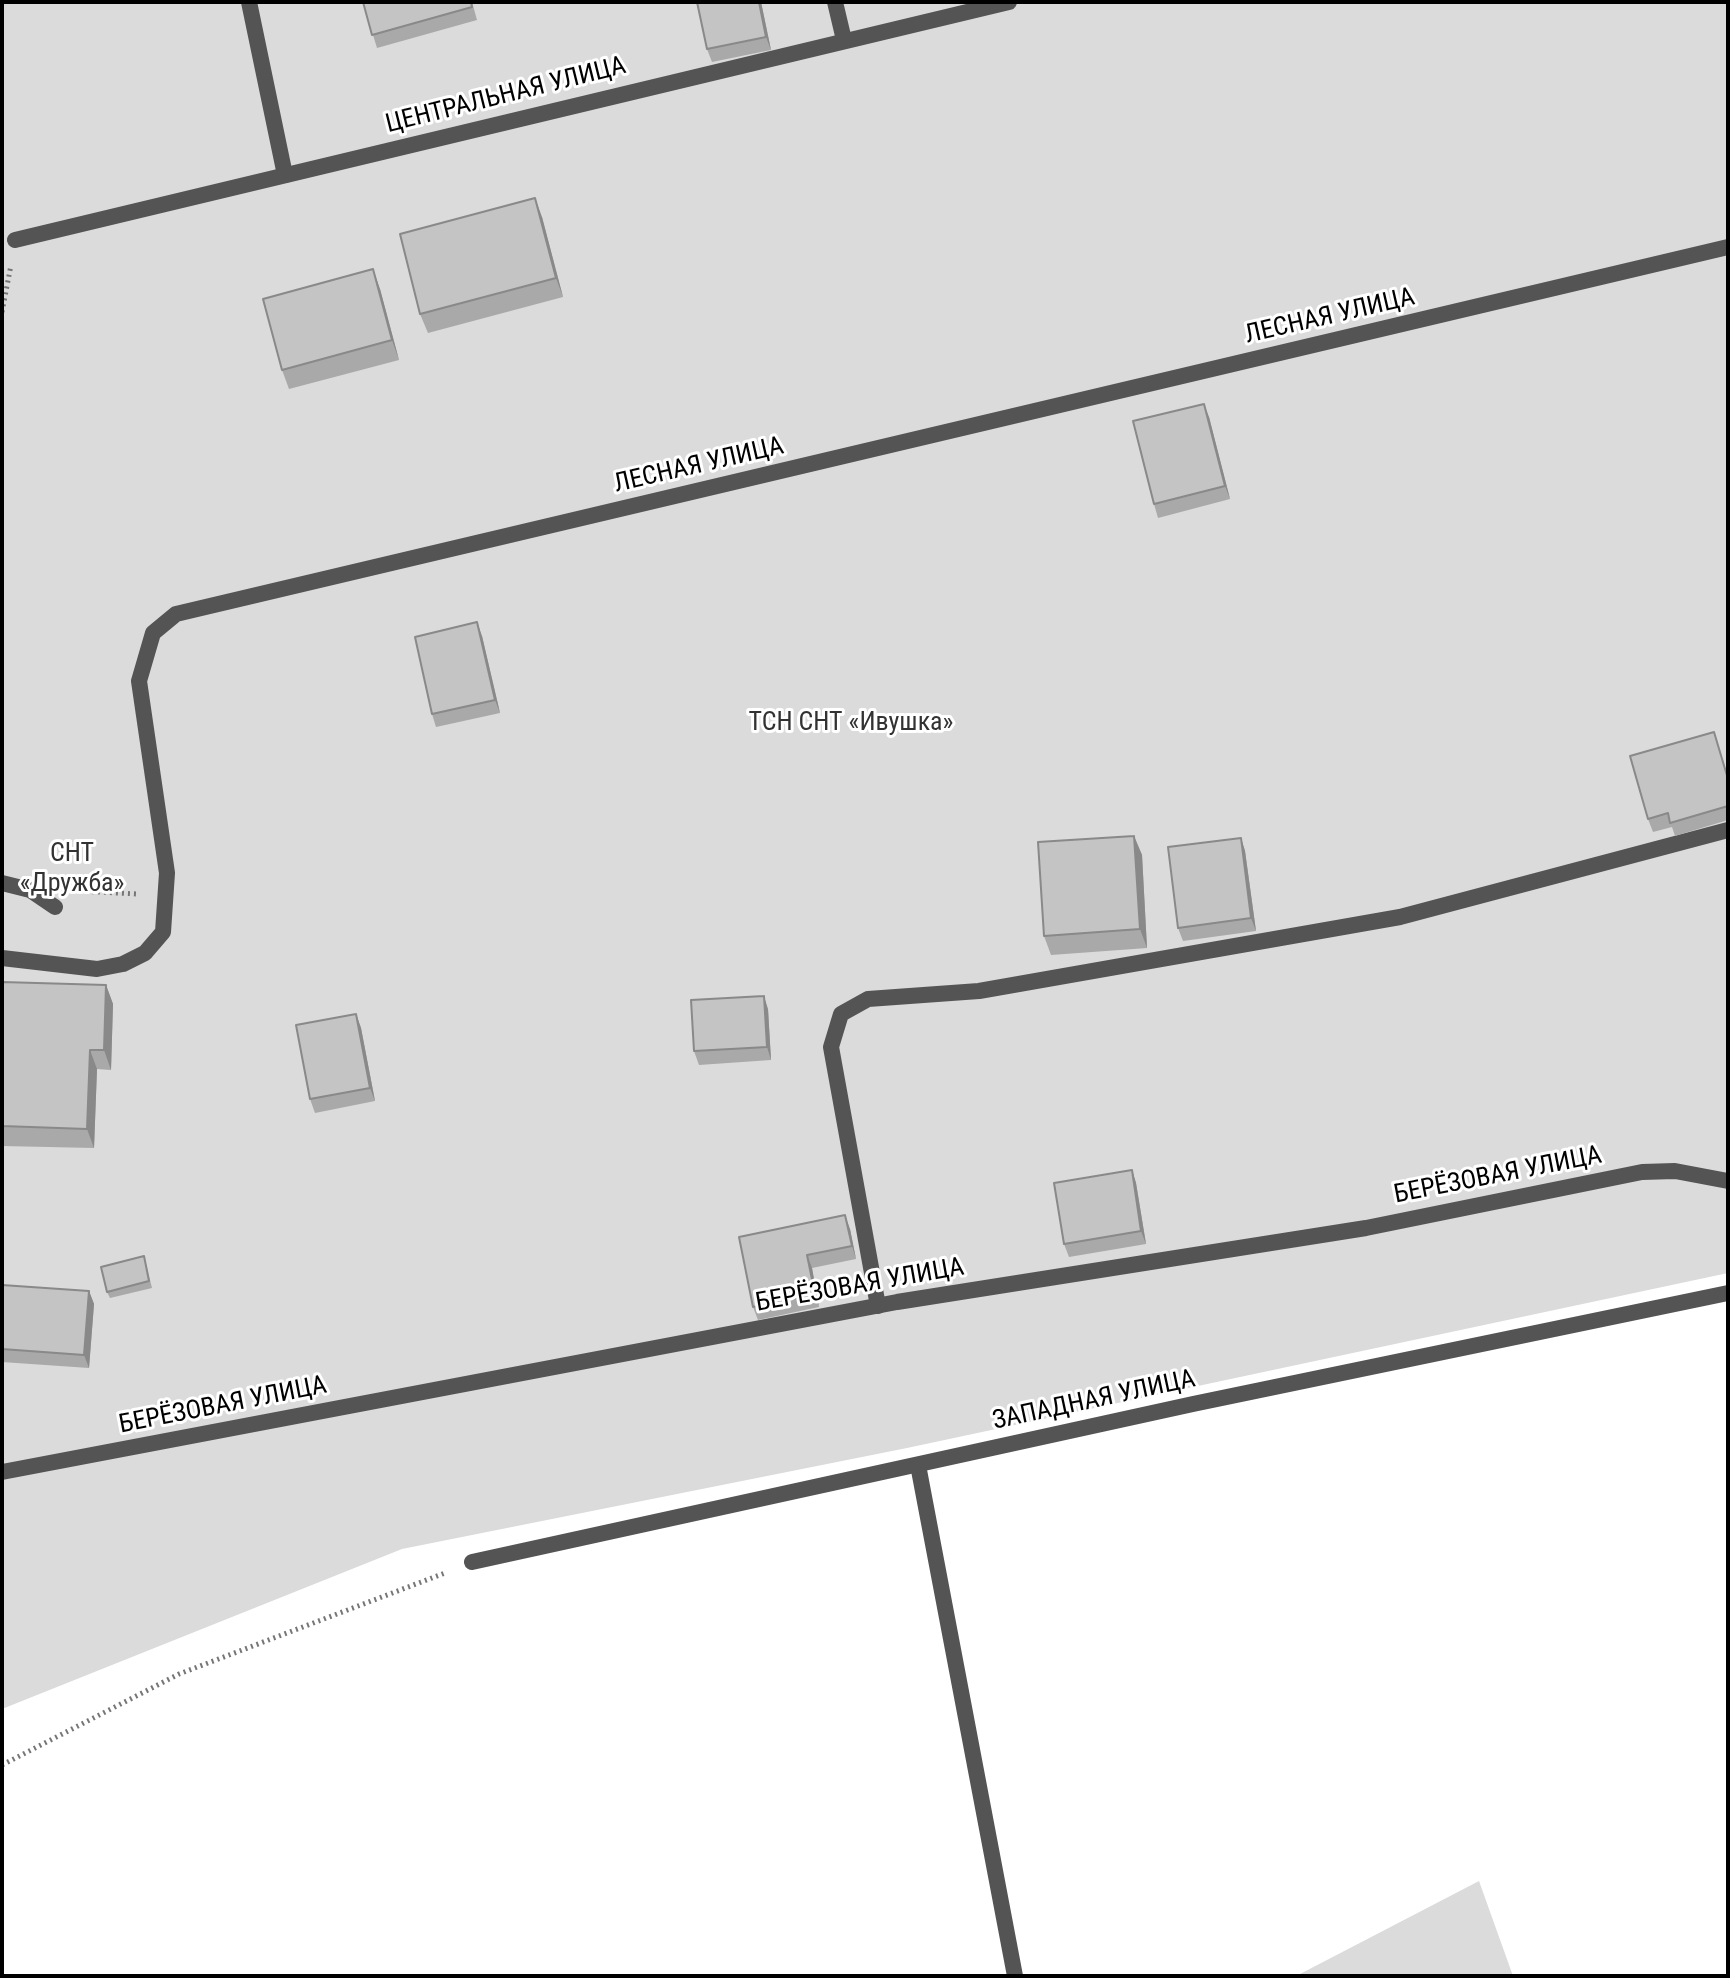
<!DOCTYPE html>
<meta charset="utf-8">
<style>
body{margin:0}
#map{position:relative;width:1730px;height:1978px;overflow:hidden;background:#fff;font-family:"Roboto Condensed",sans-serif}
canvas{display:block}
.frame{position:absolute;inset:0;border:4px solid #000;pointer-events:none}
</style>
<div id="map">
<canvas width="1730" height="1978"></canvas>
<div class="frame"></div>
</div>
<script>
const g = document.querySelector('canvas').getContext('2d');
g.lineJoin = 'round';
function fill(path, color) { g.fillStyle = color; g.fill(path, 'evenodd'); }
const poly = rows => new Path2D(rows.map(r => 'M' + r).join(''));
function stroke(path, color, width, dash) { g.strokeStyle = color; g.lineWidth = width; g.lineCap = dash ? 'butt' : 'round'; g.setLineDash(dash || []); g.stroke(path); }
function drawText(font, color, halo, rows, align = 'center') {
  g.font = font + ' "Roboto Condensed",sans-serif'; g.lineWidth = 6; g.setLineDash([]); g.textBaseline = 'middle'; g.strokeStyle = halo; g.fillStyle = color; for (const [text, x, y, turn = 0] of rows) {
    g.save(); g.translate(x, y); g.rotate((+turn || 0) * Math.PI / 180); g.textAlign = isNaN(turn) ? turn : align; if (halo) g.strokeText(text, 0, 0); g.fillText(text, 0, 0); g.restore();
  }
}
fill(poly([
 [2,2,1728,2,1728,1273,907,1448,402,1549,2,1709],
 [1479,1881,1513,1976,1291,1976,1300,1974]
]), '#dbdbdb');
stroke(poly([
 [2,312,11,265],
 [80,891,137,894],
 [2,1765,179,1674,445,1573]
]), '#767676', 5, [2, 4]);
stroke(poly([
 [249,2,285,175],
 [835,2,844,40],
 [2,883,30,890,55,907],
 [2,958,97,969,123,964,145,953,163,932,167,873,139,681,153,633,176,614,1728,247],
 [878,1306,831,1047,841,1014,868,999,979,991,1400,917,1728,830],
 [918,1465,1015,1976]
]), '#545454', 16);
stroke(poly([
 [15,240,1009,2],
 [2,1472,897,1302,1366,1228,1642,1172,1675,1171,1728,1181],
 [472,1562,1193,1404,1728,1293]
]), '#545454', 16);
fill(poly([
 [363,2,472,2,477,20,377,48],
 [697,2,761,2,771,50,712,62,707,49],
 [542,217,563,297,428,333,420,314],
 [380,289,399,360,289,389,282,370],
 [1209,417,1230,499,1158,518,1154,504],
 [482,636,500,713,436,727,432,714],
 [1714,732,1728,776,1728,820,1675,836,1672,827,1653,832,1648,819],
 [1134,836,1142,855,1147,948,1051,955,1044,936],
 [1241,838,1245,851,1256,931,1183,941,1178,928],
 [2,982,106,985,113,1004,111,1070,97,1069,94,1148,2,1146],
 [768,1009,771,1060,699,1065,694,1051],
 [356,1014,361,1028,375,1101,315,1113,310,1099],
 [1132,1170,1136,1183,1146,1244,1069,1257,1064,1244],
 [850,1229,856,1259,812,1268,819,1307,758,1320,753,1307,739,1237],
 [144,1256,152,1288,110,1298,107,1292],
 [2,1285,89,1291,94,1304,89,1368,2,1362]
]), '#a9a9a9');
fill(poly([
 [759,2,761,2,771,50,766,37],
 [535,198,542,217,563,297,556,278],
 [373,269,380,289,399,360,392,340],
 [1204,404,1209,417,1230,499,1225,486],
 [477,622,482,636,500,713,495,700],
 [1134,836,1142,855,1147,948,1140,929],
 [1241,838,1245,851,1256,931,1251,918],
 [106,985,113,1004,111,1070,104,1050],
 [764,996,768,1009,771,1060,767,1047],
 [356,1014,361,1028,375,1101,370,1088],
 [90,1050,97,1069,94,1148,87,1129],
 [1132,1170,1136,1183,1146,1244,1141,1231],
 [845,1215,850,1229,856,1259,852,1246],
 [807,1255,812,1268,819,1307,815,1294],
 [89,1291,94,1304,89,1368,84,1355]
]), '#898989');
const building = poly([
 [363,2,471,2,472,7,372,35,363,2],
 [697,2,759,2,766,37,707,49,697,2],
 [535,198,556,278,420,314,400,234,535,198],
 [373,269,392,340,282,370,263,299,373,269],
 [1204,404,1225,486,1154,504,1133,421,1204,404],
 [477,622,495,700,432,714,415,637,477,622],
 [1714,732,1728,779,1728,806,1670,823,1668,813,1648,819,1630,756,1714,732],
 [1134,836,1140,929,1044,936,1038,842,1134,836],
 [1241,838,1251,918,1178,928,1168,847,1241,838],
 [2,982,106,985,104,1050,90,1050,87,1129,2,1126,2,982],
 [764,996,767,1047,694,1051,691,1000,764,996],
 [356,1014,370,1088,310,1099,296,1025,356,1014],
 [1132,1170,1141,1231,1064,1244,1054,1183,1132,1170],
 [845,1215,852,1246,807,1255,815,1294,753,1307,739,1237,845,1215],
 [144,1256,149,1281,107,1292,101,1267,144,1256],
 [2,1285,89,1291,84,1355,2,1349,2,1285]
]);
fill(building, '#c4c4c4');
stroke(building, '#898989', 2);
drawText('26px', '#000', '#fff', [
 ["ЦЕНТРАЛЬНАЯ УЛИЦА",506,96,-14],
 ["ЛЕСНАЯ УЛИЦА",1330,317,-13],
 ["ЛЕСНАЯ УЛИЦА",699,466,-13],
 ["БЕРЁЗОВАЯ УЛИЦА",1498,1176,-11],
 ["БЕРЁЗОВАЯ УЛИЦА",860,1286,-10],
 ["ЗАПАДНАЯ УЛИЦА",1094,1401,-12],
 ["БЕРЁЗОВАЯ УЛИЦА",223,1406,-11]
]);
drawText('26px', '#323232', '#fff', [
 ["ТСН СНТ «Ивушка»",851,723],
 ["СНТ",72,854],
 ["«Дружба»",72,884]
]);
</script>
